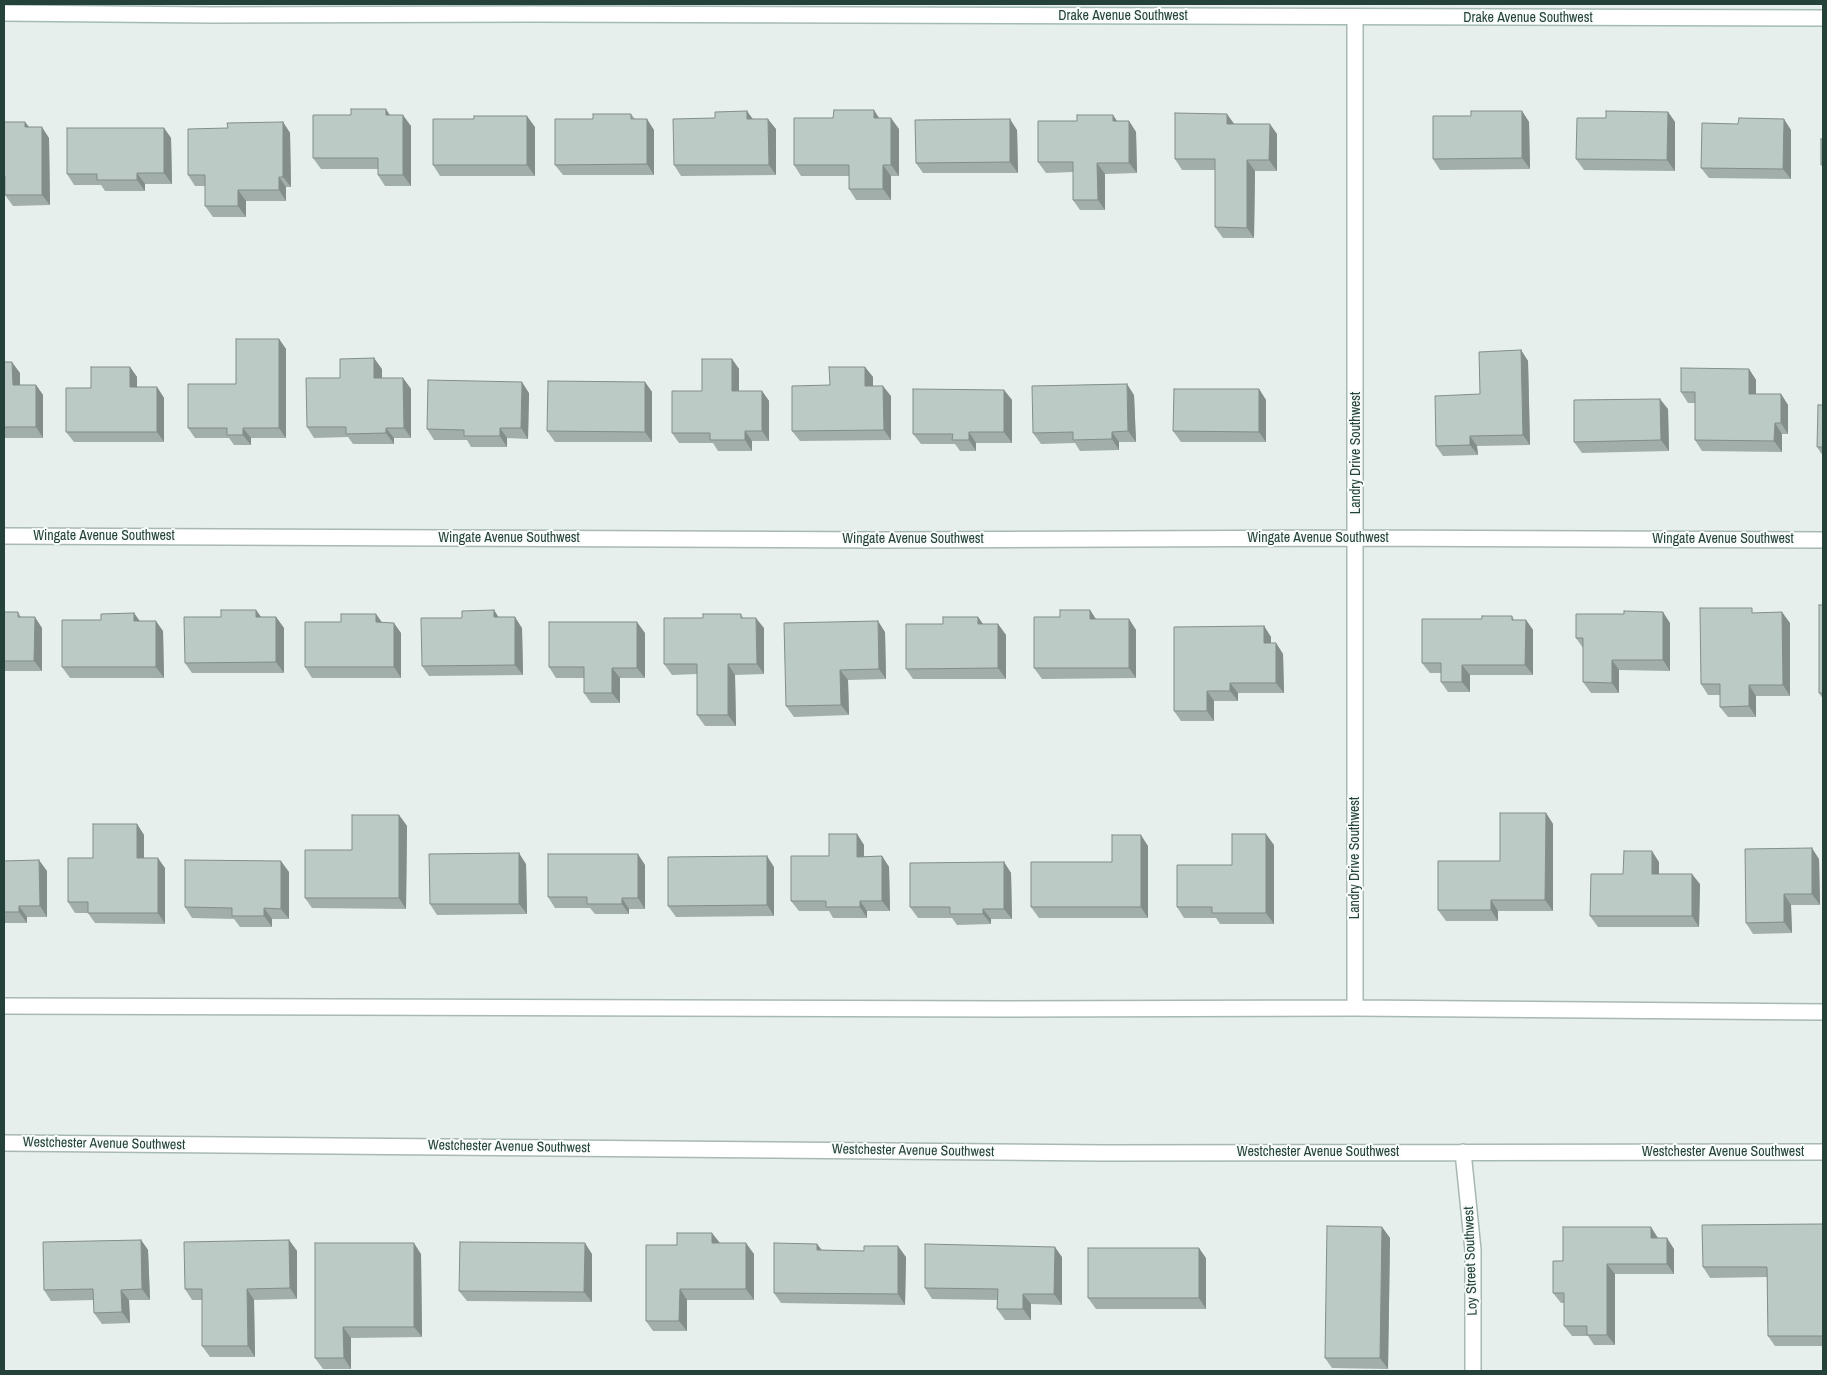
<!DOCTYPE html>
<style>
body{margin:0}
#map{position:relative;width:1827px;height:1375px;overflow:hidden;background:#e6efeb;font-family:"Archivo Narrow",sans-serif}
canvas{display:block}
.frame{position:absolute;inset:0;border:5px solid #24423a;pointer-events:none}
</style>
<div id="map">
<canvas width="1827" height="1375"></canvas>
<div class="frame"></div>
</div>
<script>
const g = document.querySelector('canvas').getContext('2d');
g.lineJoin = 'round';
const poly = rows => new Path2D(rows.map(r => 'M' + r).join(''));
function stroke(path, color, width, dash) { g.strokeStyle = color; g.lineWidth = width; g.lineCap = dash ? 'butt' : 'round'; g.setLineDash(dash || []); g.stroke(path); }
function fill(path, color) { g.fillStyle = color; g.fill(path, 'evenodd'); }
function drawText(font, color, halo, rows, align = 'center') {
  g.font = font + ' "Archivo Narrow",sans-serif'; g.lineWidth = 4; g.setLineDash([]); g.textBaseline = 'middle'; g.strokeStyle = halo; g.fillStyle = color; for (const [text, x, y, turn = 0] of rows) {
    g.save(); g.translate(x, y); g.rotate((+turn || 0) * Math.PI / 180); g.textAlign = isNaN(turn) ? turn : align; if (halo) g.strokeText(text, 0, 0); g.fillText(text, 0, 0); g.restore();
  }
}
const street = poly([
 [1355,17,1355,1008],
 [4,536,886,540,1356,538,1823,540],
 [4,1006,1008,1009,1355,1008,1823,1012],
 [4,1143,1104,1153,1823,1152],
 [1463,1152,1473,1250,1473,1371]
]);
const secondary = poly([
 [4,13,212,15,531,14,1823,18]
]);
stroke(street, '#a8b8b2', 18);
stroke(secondary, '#a4bbb3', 18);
stroke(street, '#fff', 15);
stroke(secondary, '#fff', 15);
fill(poly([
 [1522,111,1529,122,1530,169,1440,170,1433,159],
 [1668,112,1675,122,1675,171,1584,170,1576,159],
 [631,114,635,119,654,130,654,175,563,175,555,165,593,119],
 [390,115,411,126,411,186,385,186,378,175,378,169,321,169,313,158],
 [1113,115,1117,121,1129,121,1136,132,1137,173,1105,174,1105,210,1080,210,1073,200,1073,172,1046,173,1038,162,1077,121],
 [879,118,899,129,899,176,891,176,891,200,856,200,849,189,849,176,801,176,794,165],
 [752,119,776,129,776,175,681,176,674,165],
 [4,122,25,122,29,127,49,138,50,205,13,206,5,195,5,187,4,187],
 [283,122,290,133,291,187,286,187,286,201,246,201,246,217,213,217,205,206,205,186,195,186,188,175,228,128],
 [1234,124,1277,134,1277,171,1255,171,1254,238,1223,238,1215,227,1215,170,1182,170,1175,159],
 [535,127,535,176,440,176,433,165],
 [164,128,171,138,172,184,145,184,145,191,105,191,101,185,74,185,67,174],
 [1017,130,1018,173,923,173,916,163],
 [1791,130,1791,179,1709,178,1701,168],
 [279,339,286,349,286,438,251,438,251,445,234,445,229,438,195,438,188,428,236,384],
 [1521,350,1528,361,1530,445,1477,446,1478,455,1443,456,1436,446,1480,394],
 [732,359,739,369,739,391,762,391,769,401,769,441,752,441,752,451,718,451,713,443,679,443,672,433,702,391],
 [4,362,20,373,20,385,36,385,43,395,43,438,4,438],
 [130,367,137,377,137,387,157,387,164,398,164,442,74,442,66,432,91,388],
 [865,367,873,377,873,386,891,396,891,440,800,441,792,431,830,385],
 [382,369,382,378,403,378,411,389,411,438,394,438,394,444,353,444,348,437,314,438,307,427,340,378],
 [1749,369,1756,380,1756,394,1781,394,1788,405,1788,434,1782,434,1782,452,1702,451,1695,440,1695,403,1688,403,1681,392],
 [645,382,652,392,652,442,555,442,547,431],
 [1259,389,1266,400,1266,442,1181,442,1173,431],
 [1004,390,1012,400,1012,443,976,443,976,451,960,451,955,444,921,444,913,434],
 [529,393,528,439,507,438,507,447,471,447,467,440,434,440,427,429],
 [1134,395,1136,442,1119,442,1119,450,1080,451,1075,443,1041,444,1033,433],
 [1823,405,1823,456,1817,447],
 [1668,409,1669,451,1582,453,1574,442],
 [1823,605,1823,699,1819,693],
 [256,610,261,617,276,617,284,628,284,673,192,673,185,663,221,617],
 [494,610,498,617,522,628,523,675,429,676,422,666,462,618],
 [1090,610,1096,619,1129,619,1136,630,1136,678,1042,679,1034,668,1060,617],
 [4,612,18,612,21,617,42,628,42,671,4,671],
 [134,613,139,621,163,631,164,678,70,678,62,667,101,620],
 [1755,613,1790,623,1790,696,1756,696,1756,717,1728,717,1720,707,1720,695,1708,695,1701,684],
 [741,614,743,618,764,628,764,674,735,675,736,726,705,726,697,715,697,674,672,675,664,664,703,618],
 [1512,616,1514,620,1526,620,1533,630,1533,675,1470,675,1470,692,1448,692,1441,682,1441,673,1430,673,1422,663,1482,619],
 [978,617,983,624,998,624,1006,635,1006,679,913,679,906,669,943,624],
 [382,622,401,633,401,678,312,678,305,667],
 [1670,623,1670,671,1619,670,1619,693,1591,693,1583,682,1583,648,1576,638],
 [1264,626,1271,637,1271,643,1276,643,1283,654,1284,693,1238,693,1238,701,1214,701,1214,721,1181,721,1174,711],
 [885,632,886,679,848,680,849,715,794,717,786,706],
 [645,633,645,678,620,678,620,703,591,703,584,693,584,678,556,678,549,667],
 [1546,813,1553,824,1553,911,1498,911,1498,921,1446,921,1438,910,1500,861],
 [399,815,407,826,406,909,312,908,305,898,352,850],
 [137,824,144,835,144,858,165,868,165,924,95,923,88,913,75,913,68,902,93,858],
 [857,834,864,845,864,857,882,856,889,867,890,911,867,911,867,918,833,918,829,911,799,911,791,901,829,856],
 [1274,845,1274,924,1220,924,1216,918,1184,918,1177,907,1232,865],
 [1148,846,1148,918,1039,918,1031,907],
 [1819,859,1820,905,1791,905,1792,933,1753,934,1746,923],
 [4,861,47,871,47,917,27,917,27,923,4,923],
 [1004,862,1011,873,1012,919,991,919,991,924,957,925,952,918,918,918,910,907],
 [1659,862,1659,874,1700,884,1699,927,1598,927,1590,916,1623,874],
 [526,864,527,914,437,915,430,904],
 [645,865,645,909,629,909,629,914,595,914,590,908,555,908,548,897],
 [774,867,774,916,676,917,668,906],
 [289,872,289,919,272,919,272,927,240,927,234,919,192,918,185,907],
 [1823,1224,1823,1346,1775,1346,1768,1336,1767,1277,1710,1278,1703,1267],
 [1382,1227,1390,1238,1388,1369,1332,1368,1325,1358],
 [1658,1238,1674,1249,1674,1274,1615,1274,1615,1345,1594,1345,1588,1336,1572,1336,1564,1326,1564,1303,1561,1303,1553,1293,1563,1261],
 [141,1240,148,1250,150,1300,129,1300,130,1323,102,1324,94,1313,94,1300,51,1301,44,1290],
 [289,1240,297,1251,297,1299,254,1300,255,1357,210,1357,202,1346,202,1300,192,1300,185,1289],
 [315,1243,421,1254,422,1337,351,1338,351,1369,323,1369,315,1358],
 [719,1243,754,1254,754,1300,687,1300,687,1331,653,1331,646,1321,677,1245],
 [817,1244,822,1250,864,1251,906,1257,905,1305,781,1303,774,1293],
 [592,1254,592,1302,467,1301,459,1291],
 [1062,1257,1062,1305,1031,1304,1031,1320,1005,1320,997,1309,997,1300,932,1299,925,1288],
 [1206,1258,1206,1309,1096,1309,1088,1298]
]), '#a1aea9');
fill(poly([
 [386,109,393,120,386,115],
 [874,110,881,121,874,118],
 [747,111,755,122,747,119],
 [1522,111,1529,122,1530,169,1522,158],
 [1668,112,1675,122,1675,171,1667,160],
 [1227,114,1235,125,1227,124],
 [403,115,411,126,411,186,403,175],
 [1113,115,1120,126,1113,121],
 [527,116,535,127,535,176,527,165],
 [891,118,899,129,899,176,891,165],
 [647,119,654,130,654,175,647,164],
 [768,119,776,129,776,175,769,165],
 [1010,119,1017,130,1018,173,1010,162],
 [1784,119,1791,130,1791,179,1783,169],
 [1129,121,1136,132,1137,173,1129,163],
 [25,122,33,132,25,127],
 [283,122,290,133,291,187,283,177],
 [1270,124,1277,134,1277,171,1269,160],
 [42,127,49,138,50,205,42,195],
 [164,128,171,138,172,184,164,173],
 [1247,160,1255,171,1254,238,1247,228],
 [1097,163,1105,174,1105,210,1098,200],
 [883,165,891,176,891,200,883,189],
 [137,173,145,184,145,191,137,180],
 [279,177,286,187,286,201,279,190],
 [238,190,246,201,246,217,238,206],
 [279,339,286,349,286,438,279,428],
 [1521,350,1528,361,1530,445,1523,435],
 [374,358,382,369,382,389,374,378],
 [732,359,739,369,739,401,732,391],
 [12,362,20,373,20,396,13,385],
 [130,367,137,377,137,398,130,387],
 [865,367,873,377,873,396,865,386],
 [1749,369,1756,380,1756,405,1749,394],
 [403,378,411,389,411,438,404,428],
 [522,382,529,393,528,439,521,428],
 [645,382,652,392,652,442,645,432],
 [1127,384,1134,395,1136,442,1128,431],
 [36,385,43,395,43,438,36,427],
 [883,386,891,396,891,440,884,430],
 [157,387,164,398,164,442,157,432],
 [1259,389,1266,400,1266,442,1259,432],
 [1004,390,1012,400,1012,443,1004,432],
 [762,391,769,401,769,441,762,431],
 [1781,394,1788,405,1788,434,1781,423],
 [1660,399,1668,409,1669,451,1661,440],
 [1775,423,1782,434,1782,452,1774,441],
 [243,428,251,438,251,445,243,435],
 [386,428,394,438,394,444,386,433],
 [500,428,507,438,507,447,500,436],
 [745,431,752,441,752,451,745,440],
 [969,432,976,443,976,451,969,440],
 [1112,432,1119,442,1119,450,1112,439],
 [1470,436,1477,446,1478,455,1470,445],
 [256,610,264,621,256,617],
 [494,610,501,621,494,617],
 [1090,610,1097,621,1090,619],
 [1663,612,1670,623,1670,671,1663,660],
 [1782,612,1790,623,1790,696,1783,685],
 [134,613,142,624,134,621],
 [376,614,384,625,376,622],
 [35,617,42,628,42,671,34,661],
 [276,617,284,628,284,673,276,662],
 [515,617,522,628,523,675,515,665],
 [978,617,985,627,978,624],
 [756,618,764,628,764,674,757,664],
 [1129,619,1136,630,1136,678,1129,668],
 [1526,620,1533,630,1533,675,1525,665],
 [156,621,163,631,164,678,156,667],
 [878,621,885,632,886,679,879,669],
 [637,622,645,633,645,678,637,668],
 [394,623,401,633,401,678,394,667],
 [998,624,1006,635,1006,679,998,668],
 [1264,626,1271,637,1271,654,1264,643],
 [1276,643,1283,654,1284,693,1276,683],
 [1612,660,1619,670,1619,693,1612,683],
 [728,664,735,675,736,726,728,715],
 [1462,665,1470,675,1470,692,1462,682],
 [612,668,620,678,620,703,612,693],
 [840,670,848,680,849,715,841,705],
 [1230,683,1238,693,1238,701,1230,691],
 [1749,685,1756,696,1756,717,1749,706],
 [1207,691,1214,701,1214,721,1207,711],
 [1546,813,1553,824,1553,911,1545,900],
 [399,815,407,826,406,909,399,898],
 [137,824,144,835,144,868,137,858],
 [857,834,864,845,864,867,857,857],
 [1266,834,1274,845,1274,924,1266,913],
 [1141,835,1148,846,1148,918,1141,907],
 [1812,848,1819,859,1820,905,1812,894],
 [1652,851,1659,862,1659,884,1652,874],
 [519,853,526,864,527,914,519,904],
 [638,854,645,865,645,909,638,898],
 [767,856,774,867,774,916,767,905],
 [882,856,889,867,890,911,882,901],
 [158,858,165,868,165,924,158,913],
 [39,860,47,871,47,917,40,906],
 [281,861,289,872,289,919,281,909],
 [1004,862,1011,873,1012,919,1004,909],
 [1692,874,1700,884,1699,927,1692,916],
 [1784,894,1791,905,1792,933,1784,922],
 [622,898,629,909,629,914,622,904],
 [1491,900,1498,911,1498,921,1491,910],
 [860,901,867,911,867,918,860,907],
 [19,906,27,917,27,923,19,912],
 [264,908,272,919,272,927,264,916],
 [983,909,991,919,991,924,983,914],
 [1382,1227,1390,1238,1388,1369,1380,1358],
 [1651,1227,1658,1238,1651,1238],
 [712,1233,720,1243,712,1243],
 [1667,1238,1674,1249,1674,1274,1667,1264],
 [141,1240,148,1250,150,1300,142,1289],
 [289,1240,297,1251,297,1299,290,1288],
 [414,1243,421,1254,422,1337,414,1327],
 [585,1243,592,1254,592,1302,584,1292],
 [746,1243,754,1254,754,1300,746,1289],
 [817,1244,825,1255,817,1250],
 [898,1246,906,1257,905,1305,898,1294],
 [1055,1247,1062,1257,1062,1305,1054,1294],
 [1199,1248,1206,1258,1206,1309,1199,1298],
 [1607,1264,1615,1274,1615,1345,1607,1335],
 [247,1289,254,1300,255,1357,248,1346],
 [680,1289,687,1300,687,1331,679,1321],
 [121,1290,129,1300,130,1323,122,1312],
 [1023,1294,1031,1304,1031,1320,1023,1309],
 [343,1327,351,1338,351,1369,344,1358]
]), '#838d89');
const building = poly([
 [351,109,386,109,386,115,403,115,403,175,378,175,378,158,313,158,313,115,351,115,351,109],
 [834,110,874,110,874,118,891,118,891,165,883,165,883,189,849,189,849,165,794,165,794,118,833,118,834,110],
 [747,111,747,119,768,119,769,165,674,165,673,119,715,118,715,112,747,111],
 [1471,111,1522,111,1522,158,1433,159,1433,116,1471,116,1471,111],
 [1606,111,1668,112,1667,160,1576,159,1577,118,1606,118,1606,111],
 [1175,113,1227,114,1227,124,1270,124,1269,160,1247,160,1247,228,1215,227,1215,159,1175,159,1175,113],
 [593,114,631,114,631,119,647,119,647,164,555,165,555,119,593,119,593,114],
 [1077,115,1113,115,1113,121,1129,121,1129,163,1097,163,1098,200,1073,200,1073,162,1038,162,1038,121,1077,121,1077,115],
 [474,116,527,116,527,165,433,165,433,119,474,119,474,116],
 [1739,118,1784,119,1783,169,1701,168,1702,123,1738,124,1739,118],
 [1010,119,1010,162,916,163,915,120,1010,119],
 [4,122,25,122,25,127,42,127,42,195,5,195,5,176,4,176,4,122],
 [283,122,283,177,279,177,279,190,238,190,238,206,205,206,205,175,188,175,188,129,228,128,227,123,283,122],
 [67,128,164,128,164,173,137,173,137,180,97,180,97,174,67,174,67,128],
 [1821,139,1823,139,1823,165,1821,165,1821,139],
 [236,339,279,339,279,428,243,428,243,435,227,435,227,428,188,428,188,384,236,384,236,339],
 [1521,350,1523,435,1470,436,1470,445,1436,446,1435,396,1480,394,1479,352,1521,350],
 [374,358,374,378,403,378,404,428,386,428,386,433,346,434,346,427,307,427,306,378,340,378,340,359,374,358],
 [702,359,732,359,732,391,762,391,762,431,745,431,745,440,710,440,710,433,672,433,672,391,702,391,702,359],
 [4,362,12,362,13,385,36,385,36,427,4,427,4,362],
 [91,367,130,367,130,387,157,387,157,432,66,432,66,388,91,388,91,367],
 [829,367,865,367,865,386,883,386,884,430,792,431,792,386,830,385,829,367],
 [1681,368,1749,369,1749,394,1781,394,1781,423,1775,423,1774,441,1695,440,1695,392,1681,392,1681,368],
 [428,380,522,382,521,428,500,428,500,436,464,436,464,430,427,429,428,380],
 [548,381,645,382,645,432,547,431,548,381],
 [1127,384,1128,431,1112,432,1112,439,1073,440,1073,432,1033,433,1032,386,1127,384],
 [913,389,1004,390,1004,432,969,432,969,440,952,440,953,434,913,434,913,389],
 [1174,389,1259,389,1259,432,1173,431,1174,389],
 [1660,399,1661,440,1574,442,1574,400,1660,399],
 [1818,405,1823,405,1823,447,1817,447,1818,405],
 [1819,605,1823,605,1823,693,1819,693,1819,605],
 [1700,608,1752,608,1752,613,1782,612,1783,685,1749,685,1749,706,1720,707,1720,684,1701,684,1700,608],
 [221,610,256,610,256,617,276,617,276,662,185,663,184,617,221,617,221,610],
 [494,610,494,617,515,617,515,665,422,666,421,618,462,618,462,611,494,610],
 [1060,610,1090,610,1090,619,1129,619,1129,668,1034,668,1034,617,1060,617,1060,610],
 [1624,611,1663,612,1663,660,1612,660,1612,683,1583,682,1583,638,1576,638,1576,614,1624,614,1624,611],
 [4,612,18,612,18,617,35,617,34,661,4,661,4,612],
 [134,613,134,621,156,621,156,667,62,667,62,620,101,620,101,614,134,613],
 [341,614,376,614,376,622,394,623,394,667,305,667,305,622,341,622,341,614],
 [703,614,741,614,741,618,756,618,757,664,728,664,728,715,697,715,697,664,664,664,664,618,703,618,703,614],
 [1482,616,1512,616,1512,620,1526,620,1525,665,1462,665,1462,682,1441,682,1441,663,1422,663,1422,619,1482,619,1482,616],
 [943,617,978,617,978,624,998,624,998,668,906,669,906,624,943,624,943,617],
 [878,621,879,669,840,670,841,705,786,706,784,623,878,621],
 [549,622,637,622,637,668,612,668,612,693,584,693,584,667,549,667,549,622],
 [1264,626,1264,643,1276,643,1276,683,1230,683,1230,691,1207,691,1207,711,1174,711,1174,627,1264,626],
 [1500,813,1546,813,1545,900,1491,900,1491,910,1438,910,1438,861,1500,861,1500,813],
 [352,815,399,815,399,898,305,898,305,850,352,850,352,815],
 [93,824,137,824,137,858,158,858,158,913,88,913,88,902,68,902,68,858,93,858,93,824],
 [829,834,857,834,857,857,882,856,882,901,860,901,860,907,826,907,826,901,791,901,791,856,829,856,829,834],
 [1232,834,1266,834,1266,913,1212,913,1212,907,1177,907,1177,865,1232,865,1232,834],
 [1112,835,1141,835,1141,907,1031,907,1031,862,1112,862,1112,835],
 [1812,848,1812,894,1784,894,1784,922,1746,923,1745,849,1812,848],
 [1624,851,1652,851,1652,874,1692,874,1692,916,1590,916,1591,874,1623,874,1624,851],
 [519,853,519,904,430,904,429,854,519,853],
 [548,854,638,854,638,898,622,898,622,904,587,904,587,897,548,897,548,854],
 [767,856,767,905,668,906,668,857,767,856],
 [39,860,40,906,19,906,19,912,4,912,4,861,39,860],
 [185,860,281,861,281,909,264,908,264,916,232,916,232,908,185,907,185,860],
 [1004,862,1004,909,983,909,983,914,950,914,950,907,910,907,910,863,1004,862],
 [1823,1224,1823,1336,1768,1336,1767,1267,1703,1267,1702,1225,1823,1224],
 [1327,1226,1382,1227,1380,1358,1325,1358,1327,1226],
 [1563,1227,1651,1227,1651,1238,1667,1238,1667,1264,1607,1264,1607,1335,1587,1335,1587,1326,1564,1326,1564,1293,1553,1293,1553,1261,1563,1261,1563,1227],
 [677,1233,712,1233,712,1243,746,1243,746,1289,680,1289,679,1321,646,1321,646,1245,677,1245,677,1233],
 [141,1240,142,1289,121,1290,122,1312,94,1313,93,1289,44,1290,43,1242,141,1240],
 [289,1240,290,1288,247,1289,248,1346,202,1346,202,1289,185,1289,184,1242,289,1240],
 [460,1242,585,1243,584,1292,459,1291,460,1242],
 [315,1243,414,1243,414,1327,343,1327,344,1358,315,1358,315,1243],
 [774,1243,817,1244,817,1250,864,1251,864,1246,898,1246,898,1294,774,1293,774,1243],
 [925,1244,1055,1247,1054,1294,1023,1294,1023,1309,997,1309,998,1289,925,1288,925,1244],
 [1088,1248,1199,1248,1199,1298,1088,1298,1088,1248]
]);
fill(building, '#bbcac4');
stroke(building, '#838d89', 1);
drawText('14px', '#24423a', '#f7fbf9', [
 ["Drake Avenue Southwest",1123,16],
 ["Drake Avenue Southwest",1528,18],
 ["Landry Drive Southwest",1356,453,-90],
 ["Wingate Avenue Southwest",104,536],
 ["Wingate Avenue Southwest",509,538],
 ["Wingate Avenue Southwest",1318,538],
 ["Wingate Avenue Southwest",913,539],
 ["Wingate Avenue Southwest",1723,539],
 ["Landry Drive Southwest",1355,858,-90],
 ["Westchester Avenue Southwest",104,1144,1],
 ["Westchester Avenue Southwest",509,1147,1],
 ["Westchester Avenue Southwest",913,1151,1],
 ["Westchester Avenue Southwest",1318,1152],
 ["Westchester Avenue Southwest",1723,1152],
 ["Loy Street Southwest",1471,1261,-92]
]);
</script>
